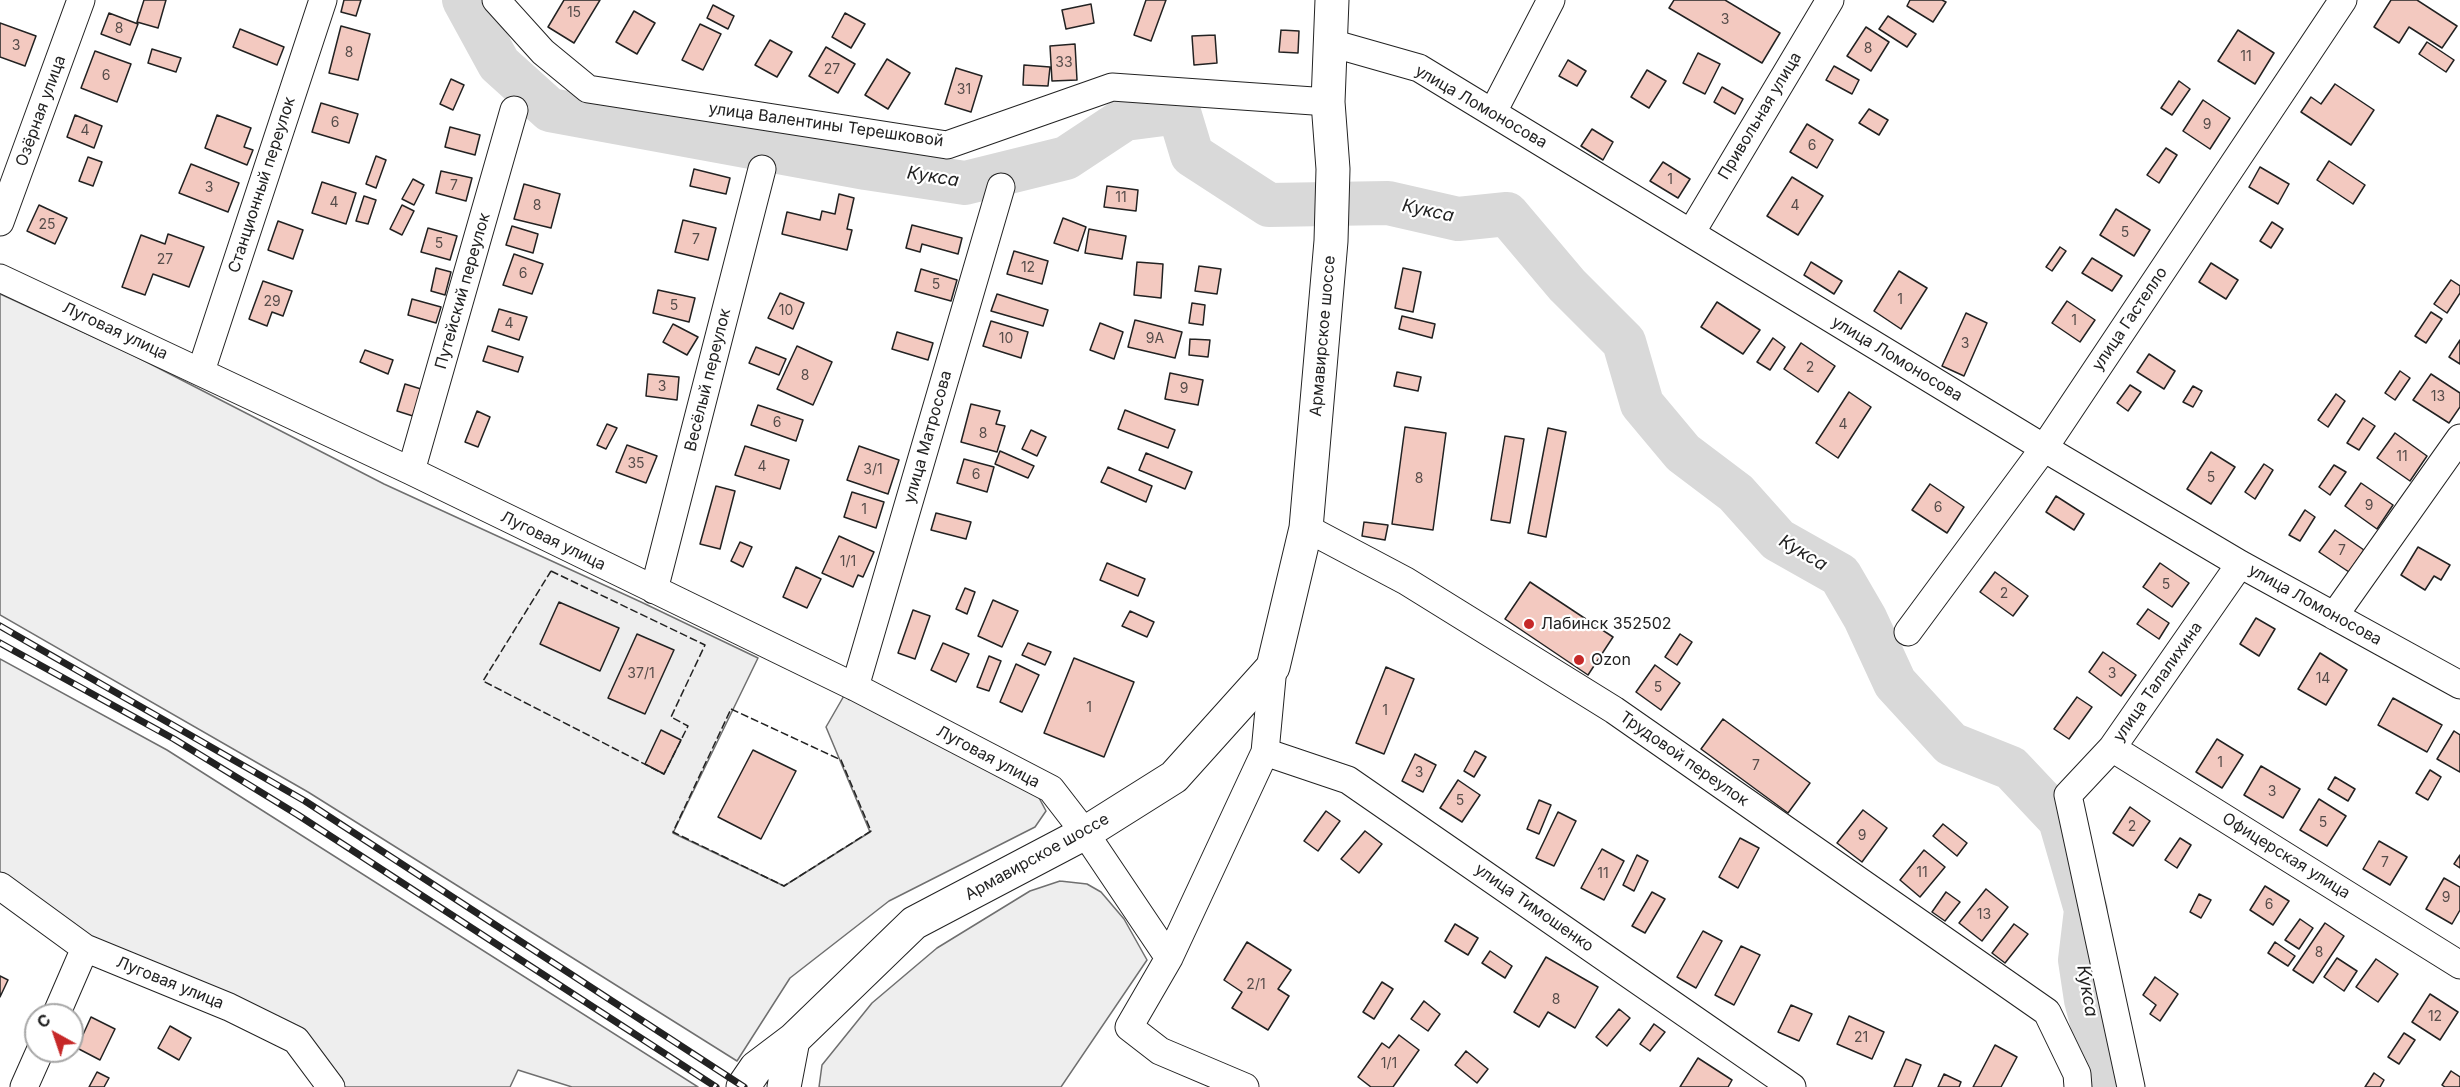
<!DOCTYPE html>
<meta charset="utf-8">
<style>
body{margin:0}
#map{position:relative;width:2460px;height:1087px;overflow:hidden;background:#fff;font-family:Inter,sans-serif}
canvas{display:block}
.north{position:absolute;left:24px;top:1003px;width:60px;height:60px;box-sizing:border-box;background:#fff;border:2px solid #a7a7a7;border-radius:50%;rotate:320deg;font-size:16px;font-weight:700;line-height:24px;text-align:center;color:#222}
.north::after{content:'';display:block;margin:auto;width:21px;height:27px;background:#c62828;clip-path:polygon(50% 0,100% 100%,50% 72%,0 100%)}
</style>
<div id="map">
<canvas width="2460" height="1087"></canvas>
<div class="north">С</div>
</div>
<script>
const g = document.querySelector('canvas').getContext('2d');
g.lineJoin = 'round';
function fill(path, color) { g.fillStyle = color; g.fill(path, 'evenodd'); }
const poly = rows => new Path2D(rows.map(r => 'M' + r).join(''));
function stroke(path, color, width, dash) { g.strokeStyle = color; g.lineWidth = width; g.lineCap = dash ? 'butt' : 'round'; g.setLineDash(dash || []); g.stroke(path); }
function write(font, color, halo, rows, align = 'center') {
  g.font = font + ' Inter,sans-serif'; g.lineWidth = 4.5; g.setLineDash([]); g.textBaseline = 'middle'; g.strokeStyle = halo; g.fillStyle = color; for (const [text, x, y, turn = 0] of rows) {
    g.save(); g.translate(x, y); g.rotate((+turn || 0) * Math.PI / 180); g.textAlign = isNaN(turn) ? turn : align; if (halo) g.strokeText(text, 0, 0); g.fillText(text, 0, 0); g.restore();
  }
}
const green = poly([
 [0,294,133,355,384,484,641,602,758,658,673,833,784,886,870,832,826,727,845,694,1037,794,1046,811,1035,827,889,901,790,978,737,1061,308,792,0,615,0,294],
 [0,659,167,750,698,1087,572,1087,518,1070,510,1087,343,1087,313,1042,91,937,0,874,0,659],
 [1060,881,1087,884,1101,892,1124,919,1147,960,1061,1087,819,1087,822,1065,872,1003,937,948,1030,891,1060,881]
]);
fill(green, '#eee');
stroke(green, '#6f6f6f', 1.5);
stroke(poly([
 [464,0,499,64,550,110,866,168,965,183,1066,158,1125,119,1179,112,1192,155,1269,205,1388,203,1458,219,1507,214,1567,285,1624,342,1642,404,1683,453,1736,493,1778,540,1840,575,1865,618,1895,683,1951,744,2011,768,2060,820,2086,910,2080,960,2086,1000,2109,1087]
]), '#d9d9d9', 44);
const building = poly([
 [144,0,166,0,158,28,137,22,144,0],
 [344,0,361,0,356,16,341,12,344,0],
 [564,0,600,0,574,43,548,27,564,0],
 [1146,0,1166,0,1151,41,1134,35,1146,0],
 [1674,0,1725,0,1780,33,1762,63,1669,8,1674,0],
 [1910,0,1942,0,1946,2,1933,22,1907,6,1910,0],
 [2391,0,2417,0,2457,26,2442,48,2409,27,2399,43,2374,27,2391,0],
 [1091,4,1094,23,1066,29,1062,10,1091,4],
 [713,5,734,16,728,29,707,18,713,5],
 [634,11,655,23,637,54,616,42,634,11],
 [109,13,138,24,130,45,101,34,109,13],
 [845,13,865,24,851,48,832,37,845,13],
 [1888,16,1916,34,1907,47,1879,29,1888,16],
 [0,23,36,36,25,66,0,57,0,23],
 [700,24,721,34,703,70,682,60,700,24],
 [341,26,370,34,358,80,329,73,341,26],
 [1866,27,1889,42,1871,71,1847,56,1866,27],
 [240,29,284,47,277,65,233,47,240,29],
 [1281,30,1299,31,1298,53,1279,52,1281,30],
 [2238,30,2274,53,2255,84,2218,61,2238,30],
 [1215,35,1217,63,1194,65,1192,36,1215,35],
 [770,40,792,52,777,77,755,65,770,40],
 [2427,42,2454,60,2446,72,2419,54,2427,42],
 [1075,44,1077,80,1052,81,1050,46,1075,44],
 [826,47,855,64,838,93,809,76,826,47],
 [152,49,181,58,176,72,148,63,152,49],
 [95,51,131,64,117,102,81,88,95,51],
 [1698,53,1720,64,1705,94,1683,83,1698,53],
 [887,59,910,73,888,109,865,95,887,59],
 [1568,60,1586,71,1577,86,1559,76,1568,60],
 [1024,65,1050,67,1048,86,1023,85,1024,65],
 [1834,66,1859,80,1852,94,1826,80,1834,66],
 [956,68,982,76,971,112,945,104,956,68],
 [1647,70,1666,81,1649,108,1631,97,1647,70],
 [451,79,464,85,453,110,440,104,451,79],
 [2179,81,2190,89,2172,115,2161,108,2179,81],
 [2335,84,2374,110,2351,145,2301,112,2311,97,2321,104,2335,84],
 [1722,87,1743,99,1735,114,1714,102,1722,87],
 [2203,100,2230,118,2210,149,2183,131,2203,100],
 [321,103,358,114,349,143,312,132,321,103],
 [1869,109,1888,120,1879,135,1859,123,1869,109],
 [75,115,102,126,94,148,67,137,75,115],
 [217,115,251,128,244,147,253,150,247,165,205,148,217,115],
 [1807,124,1833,140,1817,168,1790,152,1807,124],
 [450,127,480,135,475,155,445,147,450,127],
 [1592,129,1613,142,1603,160,1581,146,1592,129],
 [2166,148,2177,155,2159,183,2147,175,2166,148],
 [376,156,386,160,376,188,366,184,376,156],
 [88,157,102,162,93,186,79,181,88,157],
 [2329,161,2365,185,2353,204,2317,180,2329,161],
 [1663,162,1690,179,1678,198,1650,181,1663,162],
 [191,164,239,183,228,212,179,193,191,164],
 [2260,167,2289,184,2278,204,2249,187,2260,167],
 [694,169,730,178,726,194,690,186,694,169],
 [441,171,472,178,466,201,436,193,441,171],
 [1792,177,1823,196,1798,235,1767,216,1792,177],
 [413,179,424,185,414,205,402,199,413,179],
 [322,182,356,193,346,224,312,213,322,182],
 [524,184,560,194,551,228,514,219,524,184],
 [1107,186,1138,190,1136,211,1104,207,1107,186],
 [839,194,854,198,847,229,852,230,847,250,782,234,787,212,820,220,822,211,835,214,839,194],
 [364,196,376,200,368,224,356,221,364,196],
 [39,205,67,218,55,244,27,231,39,205],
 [402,205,414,211,402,235,390,229,402,205],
 [2116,209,2150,230,2134,256,2100,235,2116,209],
 [1063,218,1086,227,1078,251,1054,243,1063,218],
 [683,220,716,228,708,260,675,252,683,220],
 [278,221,303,230,293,259,268,250,278,221],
 [2272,222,2283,229,2271,248,2260,241,2272,222],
 [912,225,962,238,958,254,922,244,920,252,906,248,912,225],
 [512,226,538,234,533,253,506,245,512,226],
 [428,228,457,236,450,260,421,252,428,228],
 [1089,229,1126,236,1122,259,1085,253,1089,229],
 [168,234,204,247,189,287,153,274,145,295,122,287,141,235,165,244,168,234],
 [2060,247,2066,251,2052,271,2046,267,2060,247],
 [1014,251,1048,261,1042,284,1007,274,1014,251],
 [514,254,543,264,532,294,503,285,514,254],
 [2092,258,2122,276,2112,291,2082,273,2092,258],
 [1137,262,1163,264,1161,298,1134,295,1137,262],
 [1811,262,1842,281,1834,294,1804,275,1811,262],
 [2211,263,2238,280,2226,299,2199,282,2211,263],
 [1199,266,1221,269,1217,294,1195,291,1199,266],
 [436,268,451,272,445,295,431,291,436,268],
 [1403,268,1421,272,1413,312,1395,308,1403,268],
 [921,269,957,280,951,301,915,291,921,269],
 [1899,271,1927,288,1901,329,1874,311,1899,271],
 [2451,280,2460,286,2460,293,2447,313,2434,304,2451,280],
 [263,281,292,291,283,316,272,312,267,326,249,319,263,281],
 [658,290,695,298,689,322,653,313,658,290],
 [780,293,804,303,793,329,768,318,780,293],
 [997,294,1048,310,1043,326,991,311,997,294],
 [412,299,441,307,436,323,408,315,412,299],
 [2067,301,2095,320,2080,342,2052,323,2067,301],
 [1717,302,1760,330,1743,354,1701,327,1717,302],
 [1192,303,1205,305,1203,325,1189,323,1192,303],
 [499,309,527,317,519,340,492,331,499,309],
 [2431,312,2442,319,2426,343,2415,336,2431,312],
 [1966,313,1987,323,1964,376,1942,366,1966,313],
 [1402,316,1435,324,1432,338,1399,329,1402,316],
 [1135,320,1182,332,1175,358,1128,347,1135,320],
 [991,321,1028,332,1021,358,983,346,991,321],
 [1100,323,1123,332,1114,359,1090,350,1100,323],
 [673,324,698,337,687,355,663,342,673,324],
 [897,332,933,343,928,360,892,349,897,332],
 [1773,338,1785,347,1770,370,1757,362,1773,338],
 [1190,339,1210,340,1208,357,1189,355,1190,339],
 [2460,340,2460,364,2449,357,2460,340],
 [1801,343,1835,366,1818,392,1784,369,1801,343],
 [488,346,523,357,518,372,483,361,488,346],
 [797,346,832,362,813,405,777,389,797,346],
 [756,347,786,359,779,375,749,363,756,347],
 [365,350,393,360,388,374,360,362,365,350],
 [2149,354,2175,371,2164,389,2137,372,2149,354],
 [2400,371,2410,378,2395,400,2385,393,2400,371],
 [1397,372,1421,377,1418,391,1394,386,1397,372],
 [1170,373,1203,380,1198,405,1165,399,1170,373],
 [648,374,679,377,677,400,646,396,648,374],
 [2431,374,2460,393,2460,407,2449,423,2413,400,2431,374],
 [405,384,421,389,413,416,397,411,405,384],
 [2130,385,2141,392,2128,411,2117,403,2130,385],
 [2193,386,2202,391,2193,407,2183,402,2193,386],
 [1849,392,1871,407,1838,458,1816,443,1849,392],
 [2336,394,2345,401,2328,427,2318,420,2336,394],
 [971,404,1000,411,996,424,1005,426,997,452,961,442,971,404],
 [758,405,803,420,796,441,751,425,758,405],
 [1125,410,1175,430,1168,448,1118,429,1125,410],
 [477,411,490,417,478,447,465,442,477,411],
 [2363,418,2375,426,2359,450,2347,443,2363,418],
 [607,424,617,428,606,449,597,445,607,424],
 [1405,427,1446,433,1433,530,1392,524,1405,427],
 [1548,428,1566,432,1546,537,1528,533,1548,428],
 [1031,430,1046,437,1037,456,1022,449,1031,430],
 [2395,433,2427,456,2410,481,2377,458,2395,433],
 [1505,436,1524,439,1510,523,1491,520,1505,436],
 [627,445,657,456,646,483,616,472,627,445],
 [745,446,789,460,780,489,735,475,745,446],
 [859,446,899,460,888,494,847,480,859,446],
 [1000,451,1034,466,1028,478,995,464,1000,451],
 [2211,452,2235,467,2211,504,2187,489,2211,452],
 [1146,453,1192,472,1185,489,1139,470,1146,453],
 [964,459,994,467,987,492,957,483,964,459],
 [2264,464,2273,470,2255,499,2245,492,2264,464],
 [2334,465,2346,472,2330,495,2319,487,2334,465],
 [1108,467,1152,486,1146,502,1101,482,1108,467],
 [2361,483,2393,505,2377,529,2345,506,2361,483],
 [1930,484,1964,507,1947,533,1912,510,1930,484],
 [716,486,735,491,720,549,700,544,716,486],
 [852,492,884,502,876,528,844,517,852,492],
 [2056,496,2084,514,2074,530,2046,512,2056,496],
 [2305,510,2315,517,2300,541,2289,535,2305,510],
 [936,513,971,522,966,539,931,530,936,513],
 [1364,522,1388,525,1385,540,1362,536,1364,522],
 [2335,530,2364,550,2349,572,2319,552,2335,530],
 [839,536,874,552,863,577,858,575,853,587,822,573,839,536],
 [740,542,752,547,743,567,731,561,740,542],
 [2418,547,2450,565,2441,580,2434,576,2425,590,2401,575,2418,547],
 [1107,563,1145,579,1138,596,1100,580,1107,563],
 [2160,563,2189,583,2172,607,2143,587,2160,563],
 [796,567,821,579,807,608,783,597,796,567],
 [1995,572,2028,596,2013,616,1980,592,1995,572],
 [1530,582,1613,637,1588,675,1505,619,1530,582],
 [965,588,975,592,967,614,956,609,965,588],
 [993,600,1018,611,1002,647,978,636,993,600],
 [559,602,619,628,600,671,540,644,559,602],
 [2148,609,2169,623,2159,639,2137,624,2148,609],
 [913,610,930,616,915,659,898,653,913,610],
 [1130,611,1154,622,1147,637,1122,626,1130,611],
 [2256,618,2275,629,2259,656,2240,644,2256,618],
 [637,634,674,650,645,714,608,698,637,634],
 [1680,634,1692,642,1677,665,1665,657,1680,634],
 [943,643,969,654,956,682,931,670,943,643],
 [1028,643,1051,652,1045,665,1022,655,1028,643],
 [2103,652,2136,675,2121,696,2089,672,2103,652],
 [2320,653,2347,670,2326,705,2298,689,2320,653],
 [989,656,1001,661,989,691,977,687,989,656],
 [1074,658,1134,682,1104,757,1044,733,1074,658],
 [1016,664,1039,675,1022,712,1000,702,1016,664],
 [1655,665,1680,683,1661,710,1636,692,1655,665],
 [1386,667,1414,679,1384,754,1356,743,1386,667],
 [2077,697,2092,707,2069,739,2054,729,2077,697],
 [2393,698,2442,725,2427,752,2378,725,2393,698],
 [1723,719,1810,783,1788,813,1701,749,1723,719],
 [661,730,681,740,664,774,645,764,661,730],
 [2454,731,2460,735,2460,772,2437,759,2454,731],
 [2217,739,2243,755,2222,788,2196,772,2217,739],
 [753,750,796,771,761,839,718,817,753,750],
 [1475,751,1486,757,1474,777,1464,771,1475,751],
 [1415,754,1436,765,1423,792,1402,781,1415,754],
 [2261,766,2300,789,2283,818,2244,795,2261,766],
 [2430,770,2441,777,2428,800,2416,793,2430,770],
 [2335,777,2355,789,2348,801,2328,789,2335,777],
 [1458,780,1480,795,1462,822,1440,808,1458,780],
 [2319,799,2346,816,2327,846,2300,830,2319,799],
 [1539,800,1551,805,1539,834,1527,829,1539,800],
 [2130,807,2150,821,2133,846,2113,833,2130,807],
 [1863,810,1887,828,1862,862,1837,843,1863,810],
 [1326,811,1340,821,1318,851,1304,841,1326,811],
 [1558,812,1576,821,1554,866,1536,858,1558,812],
 [1943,824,1967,843,1957,856,1933,836,1943,824],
 [1365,831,1382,844,1359,873,1341,859,1365,831],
 [1740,838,1759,848,1738,888,1719,877,1740,838],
 [2180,838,2191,845,2177,868,2165,860,2180,838],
 [2379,841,2407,857,2390,885,2363,869,2379,841],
 [1602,849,1624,861,1604,900,1581,888,1602,849],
 [1924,850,1945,867,1920,897,1900,880,1924,850],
 [1637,855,1648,861,1634,891,1623,885,1637,855],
 [2460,855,2460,868,2454,864,2460,855],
 [2444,878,2460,887,2460,910,2452,924,2426,909,2444,878],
 [2265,886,2289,901,2273,925,2250,910,2265,886],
 [1986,889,2008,907,1982,941,1959,923,1986,889],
 [1652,892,1665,899,1645,933,1632,926,1652,892],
 [1946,892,1960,902,1945,921,1932,912,1946,892],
 [2199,894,2211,900,2201,918,2190,912,2199,894],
 [2300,919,2313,928,2299,949,2285,940,2300,919],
 [2325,923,2344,936,2313,983,2293,970,2325,923],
 [1455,924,1478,938,1468,955,1445,941,1455,924],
 [2014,924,2028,934,2005,963,1992,953,2014,924],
 [1703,931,1722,941,1696,988,1677,977,1703,931],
 [1247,942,1291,970,1278,989,1289,996,1268,1030,1232,1008,1242,992,1224,980,1247,942],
 [2275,942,2295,956,2288,966,2268,953,2275,942],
 [1741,946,1760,955,1734,1005,1715,995,1741,946],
 [1490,951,1512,966,1505,978,1482,963,1490,951],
 [1546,957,1598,987,1575,1028,1548,1012,1539,1027,1514,1012,1546,957],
 [2337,958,2357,971,2344,991,2324,977,2337,958],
 [2376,959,2398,974,2378,1002,2356,987,2376,959],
 [0,976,8,980,0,997,0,976],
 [2155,977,2178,994,2160,1021,2150,1014,2156,1005,2143,995,2155,977],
 [1382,982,1393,989,1374,1019,1363,1012,1382,982],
 [2430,994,2458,1012,2440,1040,2412,1022,2430,994],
 [1424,1001,1440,1014,1428,1031,1411,1019,1424,1001],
 [1791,1005,1812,1014,1799,1041,1778,1032,1791,1005],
 [1619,1009,1630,1018,1607,1046,1596,1037,1619,1009],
 [1849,1016,1884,1032,1872,1059,1837,1044,1849,1016],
 [91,1017,115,1029,100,1060,77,1048,91,1017],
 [1654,1024,1665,1032,1650,1051,1640,1044,1654,1024],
 [170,1026,191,1038,179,1060,158,1048,170,1026],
 [2404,1033,2415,1040,2399,1064,2388,1057,2404,1033],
 [1399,1035,1419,1050,1393,1087,1371,1087,1358,1077,1382,1043,1389,1048,1399,1035],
 [1995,1045,2017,1057,2001,1087,1973,1087,1995,1045],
 [1466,1051,1488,1069,1477,1083,1455,1065,1466,1051],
 [1698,1058,1732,1080,1728,1087,1680,1087,1698,1058],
 [1906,1059,1921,1065,1912,1087,1894,1087,1906,1059],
 [2451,1071,2460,1077,2460,1087,2445,1087,2442,1085,2451,1071],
 [97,1072,109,1078,104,1087,89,1087,97,1072],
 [2374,1073,2384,1080,2380,1087,2365,1087,2374,1073],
 [1944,1074,1961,1082,1959,1087,1938,1087,1944,1074]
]);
fill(building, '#f3c9c0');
stroke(building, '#222', 1.5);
const minor = poly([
 [496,0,543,52,588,89,947,145,1112,87,1328,102],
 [1331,43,1419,68,2044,448,2240,564,2460,685],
 [1493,112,1551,0],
 [0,222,81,0],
 [1691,233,1830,0],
 [0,278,411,471,855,687,1051,789,1085,833,1169,958],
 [201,371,323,0],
 [411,471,514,110],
 [1306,528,1406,581,1614,710,2047,1012,2077,1074,2078,1087],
 [654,590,762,169],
 [2334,616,2460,438],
 [1908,632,2044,448,2343,0],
 [855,687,1001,187],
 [2112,748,2460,965],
 [1265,752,1348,780,1792,1087],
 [0,886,85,948,229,1007,296,1040,331,1087],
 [56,1015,85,948],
 [24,1087,40,1051],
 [1245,1087,1160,1051,1129,1027,1169,958,1265,752,1273,667],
 [2131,1087,2068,795,2112,748,2240,564]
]);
const major = poly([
 [743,1087,756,1068,793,1040,914,923,1085,833,1174,777,1273,667,1306,528,1331,241,1333,169,1328,102,1332,0],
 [784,1087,793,1040]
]);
stroke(minor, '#222', 29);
stroke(major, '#222', 35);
stroke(minor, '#fff', 27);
stroke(major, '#fff', 33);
const rail = poly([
 [0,626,305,801,744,1087],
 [0,643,174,739,298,815,716,1087]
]);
stroke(rail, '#222', 7);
stroke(rail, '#fff', 4.5, [14]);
stroke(poly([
 [551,571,705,645,671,717,688,726,664,774,483,681,551,571],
 [731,709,841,760,871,831,784,886,673,832,731,709]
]), '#222', 1.5, [8, 3]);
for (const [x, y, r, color] of [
 [1529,624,6,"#c62828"],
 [1579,660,6,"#c62828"]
]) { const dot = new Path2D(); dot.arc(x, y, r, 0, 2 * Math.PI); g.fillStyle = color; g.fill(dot); stroke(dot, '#fff', 2); }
write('14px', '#564c4a', null, [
 ["15",574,13],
 ["3",1725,20],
 ["8",119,29],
 ["3",16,46],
 ["8",1868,49],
 ["8",349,53],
 ["11",2246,57],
 ["33",1064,63],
 ["27",832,70],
 ["6",106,76],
 ["31",964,90],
 ["6",335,123],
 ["9",2207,125],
 ["4",85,131],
 ["6",1812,146],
 ["1",1670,180],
 ["7",454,186],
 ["3",209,188],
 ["11",1121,198],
 ["4",334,203],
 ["8",537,206],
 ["4",1795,206],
 ["25",47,225],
 ["5",2125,233],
 ["7",696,240],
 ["5",439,244],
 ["27",165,260],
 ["12",1028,268],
 ["6",523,274],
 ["5",936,285],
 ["1",1900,300],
 ["29",272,302],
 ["5",674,306],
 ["10",786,311],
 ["1",2074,321],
 ["4",509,324],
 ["10",1006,339],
 ["9А",1155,339],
 ["3",1965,344],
 ["2",1810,368],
 ["8",805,376],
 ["3",662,387],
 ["9",1184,389],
 ["13",2438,397],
 ["6",777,423],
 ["4",1843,425],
 ["8",983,434],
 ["11",2402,457],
 ["35",636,464],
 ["4",762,467],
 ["3/1",873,470],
 ["6",976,475],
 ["5",2211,478],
 ["8",1419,479],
 ["9",2369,506],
 ["6",1938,508],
 ["1",864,510],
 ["7",2342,551],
 ["1/1",848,562],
 ["5",2166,585],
 ["2",2004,594],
 ["37/1",641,674],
 ["3",2112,674],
 ["14",2323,679],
 ["5",1658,688],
 ["1",1089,708],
 ["1",1385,711],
 ["1",2220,763],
 ["7",1756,766],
 ["3",1419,773],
 ["3",2272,792],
 ["5",1460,801],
 ["5",2323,823],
 ["2",2132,827],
 ["9",1862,836],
 ["7",2385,863],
 ["11",1922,873],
 ["11",1603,874],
 ["9",2446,898],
 ["6",2269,905],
 ["13",1984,915],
 ["8",2319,953],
 ["2/1",1256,985],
 ["8",1556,1000],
 ["12",2435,1017],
 ["21",1861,1038],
 ["1/1",1389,1064]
]);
write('16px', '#222', '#fff', [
 ["улица Ломоносова",1481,107,30],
 ["Озёрная улица",41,111,-70],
 ["Привольная улица",1760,116,-59],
 ["улица Валентины Терешковой",826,125,8],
 ["Станционный переулок",262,185,-72],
 ["Путейский переулок",463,291,-74],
 ["улица Гастелло",2130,319,-56],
 ["Луговая улица",115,331,25],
 ["Армавирское шоссе",1323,336,-85],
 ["улица Ломоносова",1897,359,31],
 ["Весёлый переулок",708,380,-76],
 ["улица Матросова",928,437,-74],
 ["Луговая улица",553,541,26],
 ["улица Ломоносова",2315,605,29],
 ["улица Талалихина",2158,682,-55],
 ["Луговая улица",988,757,28],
 ["Трудовой переулок",1684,759,35],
 ["Офицерская улица",2286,856,32],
 ["Армавирское шоссе",1037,857,-29],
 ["улица Тимошенко",1534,908,35],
 ["Луговая улица",170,983,22]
]);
write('16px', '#222', '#fff', [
 ["Лабинск 352502",1541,624],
 ["Ozon",1591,660]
], 'left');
write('italic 18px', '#222', '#fff', [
 ["Кукса",933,177,9],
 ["Кукса",1428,211,12],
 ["Кукса",1803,553,31],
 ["Кукса",2087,991,80]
]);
</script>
